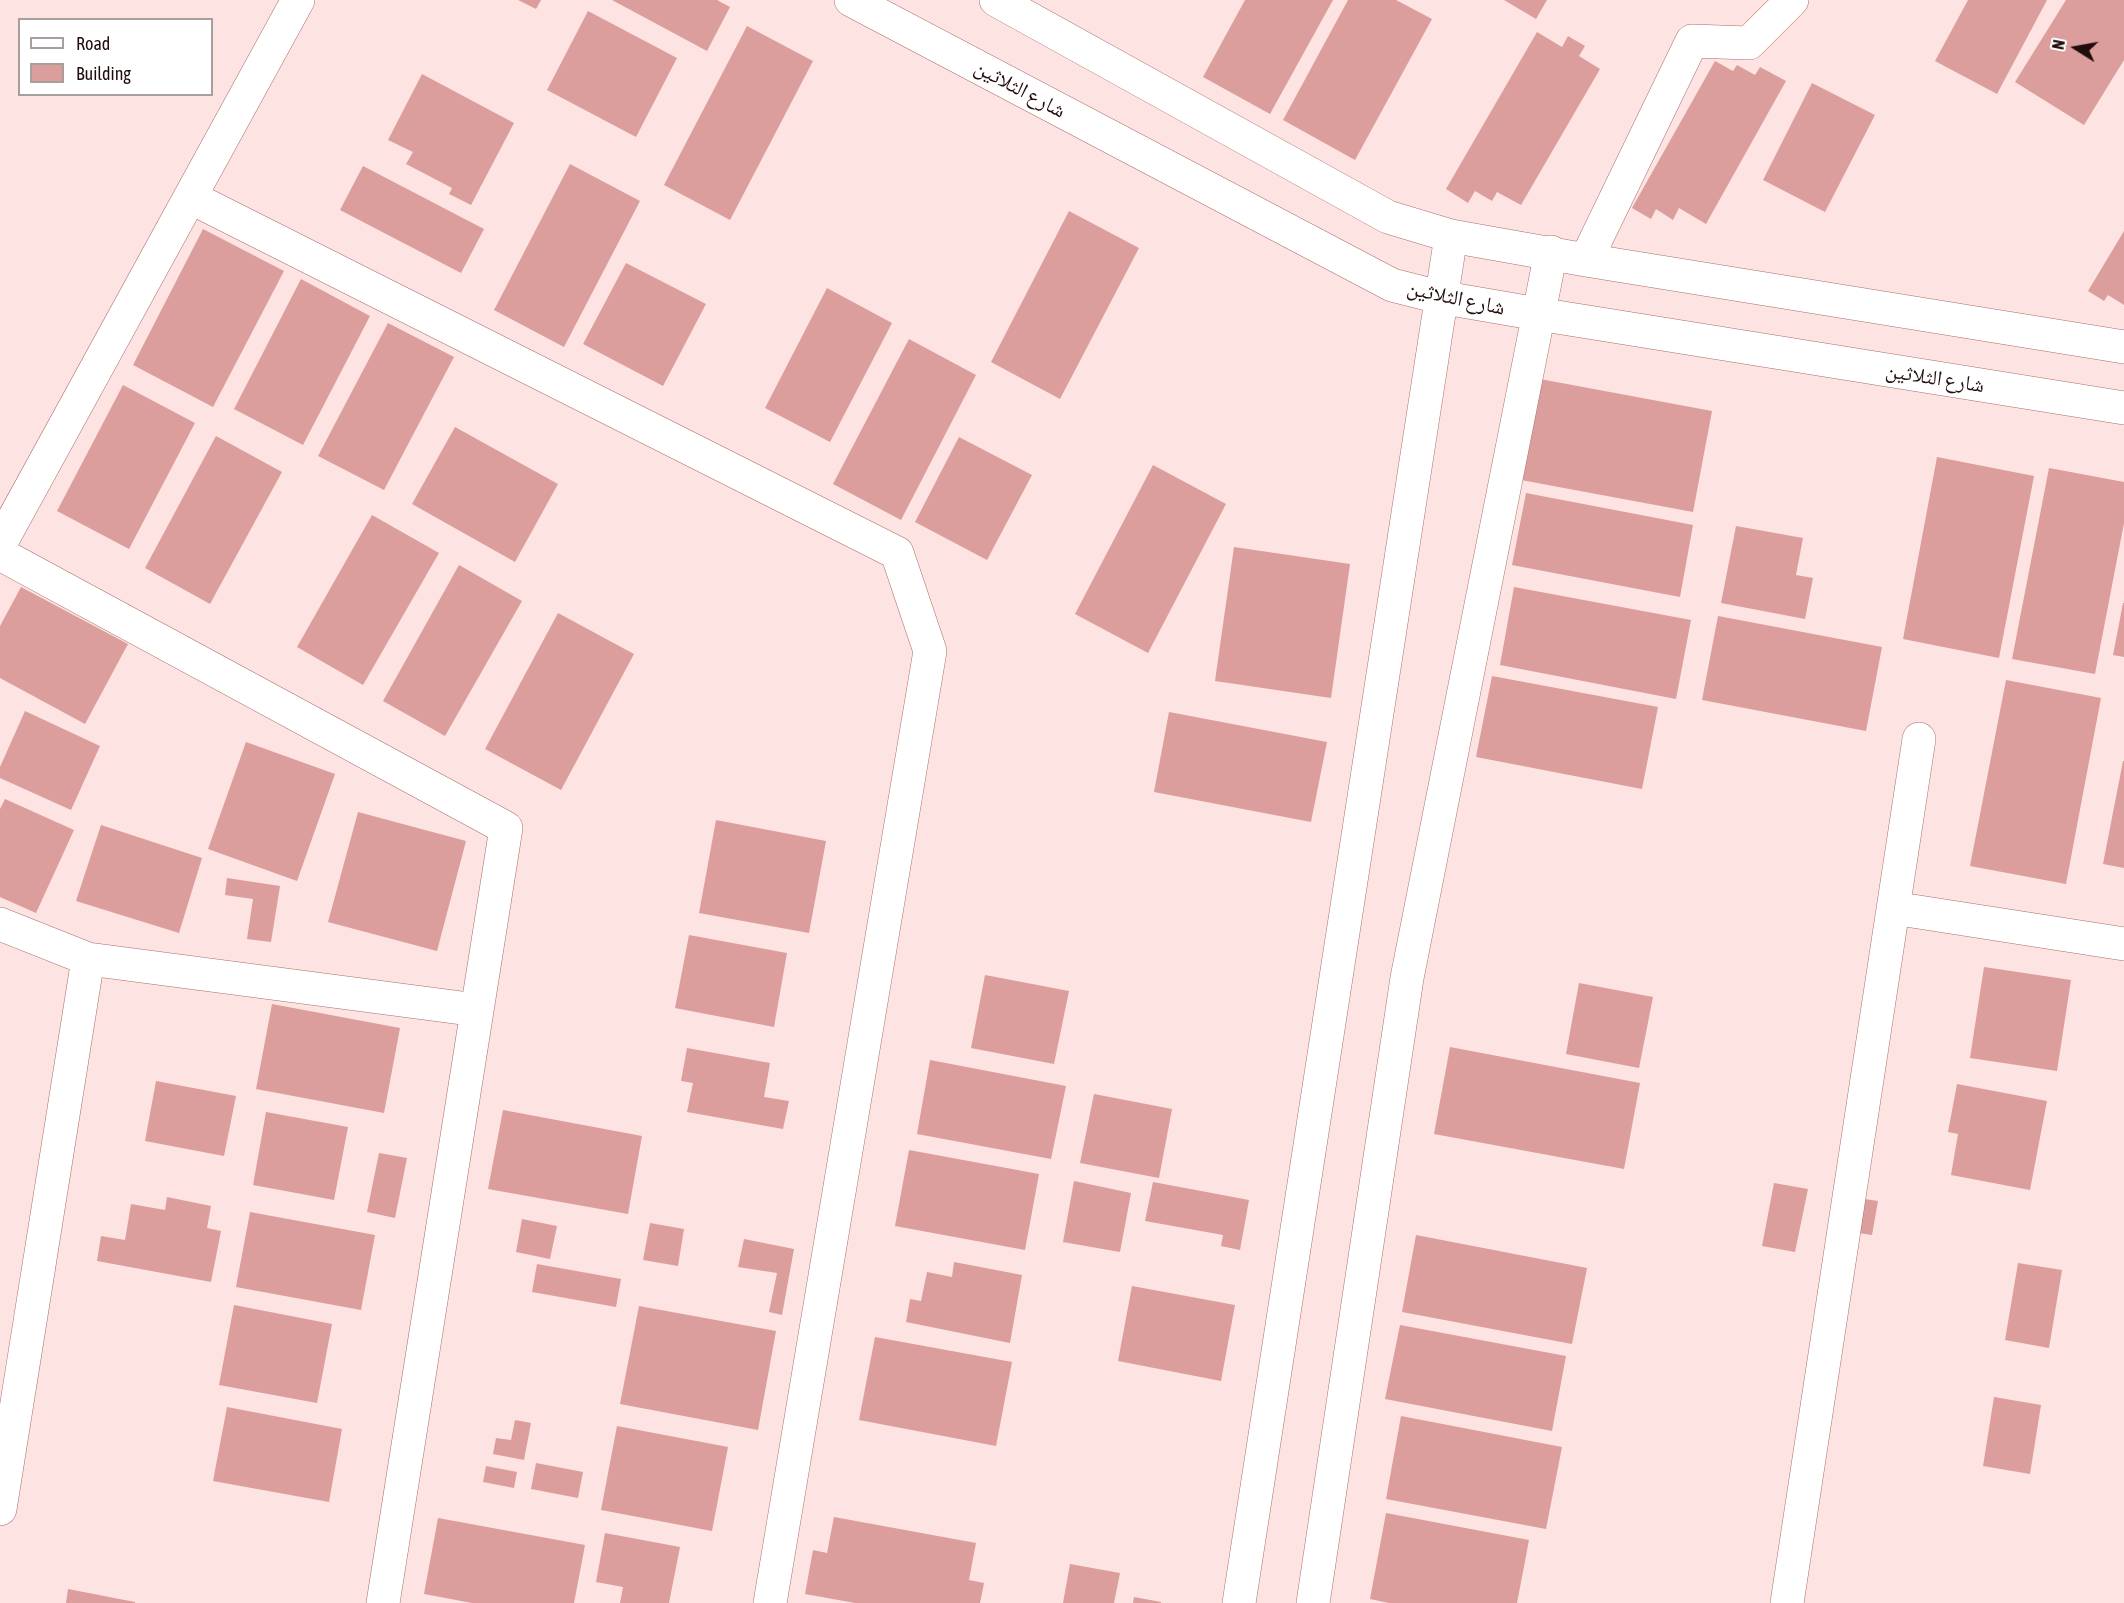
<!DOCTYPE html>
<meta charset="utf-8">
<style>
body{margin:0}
#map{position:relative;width:2124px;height:1603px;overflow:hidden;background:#fde3e1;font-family:"Asap Condensed",sans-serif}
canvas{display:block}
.legend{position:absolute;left:18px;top:18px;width:195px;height:78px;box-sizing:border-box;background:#fff;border:2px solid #a79e9e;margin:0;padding:8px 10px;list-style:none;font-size:18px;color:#220d0d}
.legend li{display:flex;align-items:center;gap:12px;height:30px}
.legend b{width:30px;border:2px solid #a79e9e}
.north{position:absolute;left:2046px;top:18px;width:60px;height:60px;-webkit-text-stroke:4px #fff;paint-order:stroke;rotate:281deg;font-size:16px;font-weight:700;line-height:24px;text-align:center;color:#220d0d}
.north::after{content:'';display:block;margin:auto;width:21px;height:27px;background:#220d0d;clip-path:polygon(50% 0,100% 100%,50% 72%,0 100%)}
</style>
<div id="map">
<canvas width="2124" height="1603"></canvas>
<ul class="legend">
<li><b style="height:8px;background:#fff"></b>Road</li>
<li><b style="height:16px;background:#db9e9c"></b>Building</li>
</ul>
<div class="north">N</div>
</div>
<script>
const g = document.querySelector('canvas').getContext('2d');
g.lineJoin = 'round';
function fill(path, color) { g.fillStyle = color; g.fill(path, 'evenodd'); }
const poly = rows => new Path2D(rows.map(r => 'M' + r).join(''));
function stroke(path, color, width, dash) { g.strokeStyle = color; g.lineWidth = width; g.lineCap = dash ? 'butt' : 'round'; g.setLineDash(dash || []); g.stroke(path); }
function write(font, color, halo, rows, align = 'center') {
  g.font = font + ' "Asap Condensed","Noto Naskh Arabic",sans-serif'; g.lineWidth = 4.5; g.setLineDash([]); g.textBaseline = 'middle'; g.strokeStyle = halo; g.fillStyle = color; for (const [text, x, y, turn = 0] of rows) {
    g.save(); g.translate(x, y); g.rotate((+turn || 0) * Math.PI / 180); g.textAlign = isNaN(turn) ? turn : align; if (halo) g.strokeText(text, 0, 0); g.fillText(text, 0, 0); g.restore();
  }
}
fill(poly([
 [518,0,541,0,536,9],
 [612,0,717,0,730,7,707,51],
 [1245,0,1333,0,1270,114,1203,77],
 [1348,0,1396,0,1432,19,1355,160,1283,120],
 [1504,0,1547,0,1536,19],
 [1968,0,2047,0,1997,94,1935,61],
 [2066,0,2124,0,2124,60,2084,125,2015,82],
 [588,11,677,58,636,137,547,90],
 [747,26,813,61,730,220,664,185],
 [1537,32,1562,47,1568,36,1585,46,1579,56,1600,69,1521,205,1497,192,1492,201,1475,191,1468,203,1446,189],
 [1715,61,1733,71,1737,65,1755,75,1760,67,1786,81,1706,224,1679,208,1673,220,1656,209,1651,219,1632,208],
 [422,74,514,123,471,205,449,194,452,188,406,164,413,152,388,140],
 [1812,83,1875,115,1825,212,1763,180],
 [570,164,640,201,564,347,494,310],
 [363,166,484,229,461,273,340,210],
 [1069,211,1139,248,1060,399,991,362],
 [203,229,284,271,213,407,133,365],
 [2124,231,2124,305,2108,295,2104,301,2088,291],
 [626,263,706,304,663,386,583,344],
 [301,279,370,316,303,445,234,409],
 [827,288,892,323,830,442,765,408],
 [388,323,454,357,384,490,318,456],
 [909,339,976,375,901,520,833,484],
 [1540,379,1712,411,1693,512,1521,480],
 [123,385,195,423,129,549,57,511],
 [455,427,558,484,515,562,412,504],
 [216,436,282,472,210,604,145,568],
 [959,437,1032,475,987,560,915,522],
 [1937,457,2034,476,1999,658,1903,639],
 [1153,465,1226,504,1148,653,1075,614],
 [2049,468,2124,482,2124,523,2095,674,2012,659],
 [1526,493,1693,525,1680,597,1512,565],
 [372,515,439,553,363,685,297,647],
 [1736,526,1803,538,1796,575,1813,578,1805,619,1721,603],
 [1234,547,1350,564,1331,698,1215,681],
 [459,565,522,601,445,736,383,701],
 [21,587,128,644,85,724,0,678,0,626],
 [1514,587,1691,620,1676,699,1500,665],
 [2123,603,2124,603,2124,657,2113,655],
 [558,613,634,654,561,790,485,749],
 [1718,616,1882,647,1866,731,1702,700],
 [1492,676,1658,707,1642,789,1476,757],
 [2006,680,2101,698,2066,884,1970,866],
 [25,711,100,746,71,810,0,778,0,767],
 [1169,712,1327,742,1311,822,1154,792],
 [246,742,335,774,297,881,208,849],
 [2123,761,2124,761,2124,868,2103,864],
 [5,799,74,830,36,913,0,897,0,809],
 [358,812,466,841,437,951,328,922],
 [716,820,826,841,809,933,699,913],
 [101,825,202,858,179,933,76,901],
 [227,878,280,886,271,942,247,939,253,899,225,895],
 [689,935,787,953,774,1027,675,1008],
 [1984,967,2071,980,2057,1071,1970,1058],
 [985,975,1069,991,1054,1064,971,1048],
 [1579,983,1653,997,1639,1068,1566,1054],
 [272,1004,400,1028,384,1113,256,1089],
 [1450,1047,1640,1083,1624,1169,1434,1134],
 [687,1048,770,1063,764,1097,789,1101,783,1129,687,1112,693,1083,681,1081],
 [930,1060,1066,1086,1051,1159,917,1134],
 [156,1081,236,1096,224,1156,145,1141],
 [1957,1084,2047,1101,2030,1190,1951,1175,1958,1134,1948,1132],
 [1094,1094,1172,1109,1159,1178,1080,1163],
 [503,1110,642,1136,628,1214,488,1189],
 [266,1112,348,1127,334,1200,253,1185],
 [909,1150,1039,1174,1025,1250,895,1226],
 [379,1153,407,1158,395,1218,367,1212],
 [1074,1181,1131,1193,1120,1252,1063,1242],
 [1153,1182,1249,1200,1240,1250,1221,1246,1223,1235,1145,1221],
 [1774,1183,1808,1189,1795,1252,1762,1246],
 [167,1197,211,1206,207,1228,221,1231,211,1282,97,1261,101,1236,125,1240,131,1204,165,1210],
 [1858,1198,1878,1201,1872,1235,1852,1232],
 [250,1212,375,1235,361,1310,236,1287],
 [522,1219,557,1226,550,1259,516,1252],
 [650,1223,684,1229,678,1266,643,1260],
 [1416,1235,1587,1268,1572,1344,1402,1312],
 [744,1239,794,1249,782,1315,769,1312,777,1273,738,1267],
 [954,1262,1022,1275,1010,1343,906,1322,910,1299,921,1301,927,1272,952,1277],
 [2018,1263,2062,1270,2049,1348,2005,1340],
 [537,1264,621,1279,616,1307,532,1292],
 [1132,1286,1235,1305,1221,1381,1118,1361],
 [234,1305,332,1324,317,1403,219,1385],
 [639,1306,776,1331,758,1430,620,1404],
 [1400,1325,1566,1356,1552,1431,1385,1399],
 [875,1337,1012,1362,996,1446,859,1420],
 [1994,1397,2041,1405,2030,1474,1983,1466],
 [227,1407,342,1429,329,1502,213,1481],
 [1401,1416,1562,1447,1546,1529,1386,1499],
 [515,1420,531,1423,524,1460,493,1454,496,1438,511,1440],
 [617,1426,728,1447,712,1531,601,1510],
 [536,1463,583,1472,578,1498,531,1489],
 [486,1466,517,1472,514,1488,483,1482],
 [1386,1513,1529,1540,1517,1603,1389,1603,1370,1599],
 [834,1517,976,1543,969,1580,984,1583,980,1603,855,1603,805,1594,813,1550,827,1553],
 [438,1518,585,1545,574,1603,472,1603,424,1594],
 [605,1533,680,1547,669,1603,620,1603,623,1587,596,1582],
 [1070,1564,1120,1573,1114,1603,1063,1603],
 [68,1589,135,1602,135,1603,66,1603],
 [1134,1597,1161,1602,1161,1603,1133,1603]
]), '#db9e9c');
const street = poly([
 [851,0,1392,285,1439,297,1538,314,2124,408],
 [996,0,1388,217,1451,236,1586,260,2124,347],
 [190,197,897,553,930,651,770,1603],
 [1586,260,1692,41,1749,43,1792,0],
 [0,544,298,0],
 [0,554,506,828,383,1603],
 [1893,908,2124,944],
 [0,924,88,959,477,1010],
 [0,1509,88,959],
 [1239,1603,1451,236],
 [1313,1603,1407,978,1551,252],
 [1787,1603,1919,739]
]);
stroke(street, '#a86f6d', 34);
stroke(street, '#fff', 33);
write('21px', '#220d0d', '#fff', [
 ["شارع الثلاثين",1020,89,28],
 ["شارع الثلاثين",1456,298,12],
 ["شارع الثلاثين",1935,378,9]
]);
</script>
